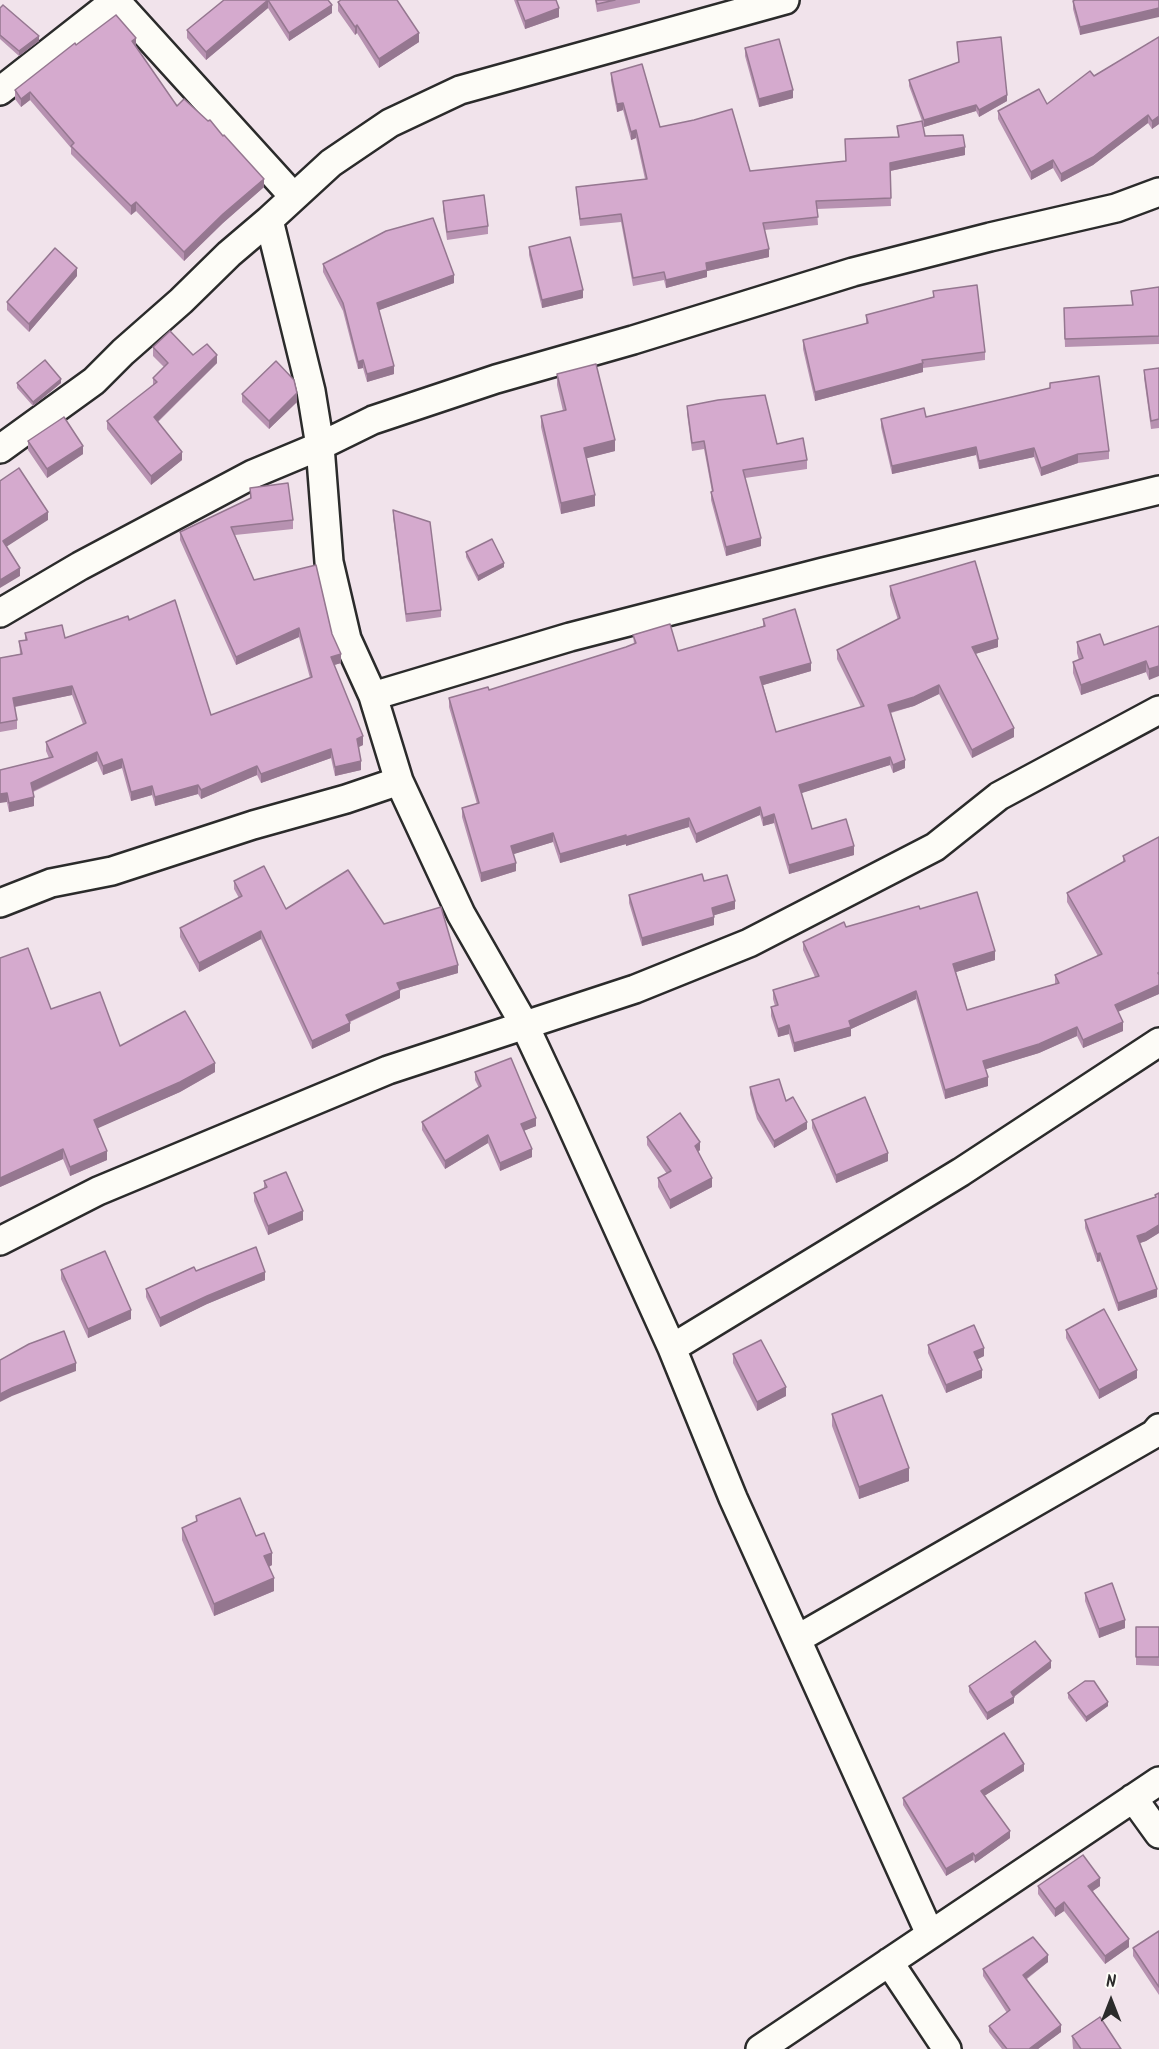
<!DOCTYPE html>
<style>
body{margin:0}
#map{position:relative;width:1159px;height:2049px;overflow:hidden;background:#f1e3eb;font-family:Kalam,sans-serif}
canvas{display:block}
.north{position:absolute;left:1081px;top:1971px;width:60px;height:60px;-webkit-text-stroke:4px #fdfcf7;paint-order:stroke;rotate:0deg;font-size:16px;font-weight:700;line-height:24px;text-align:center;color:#2b2b2b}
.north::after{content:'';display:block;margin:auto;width:21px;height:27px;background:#2b2b2b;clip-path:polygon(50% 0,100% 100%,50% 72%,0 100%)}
</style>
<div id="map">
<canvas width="1159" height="2049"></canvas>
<div class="north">N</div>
</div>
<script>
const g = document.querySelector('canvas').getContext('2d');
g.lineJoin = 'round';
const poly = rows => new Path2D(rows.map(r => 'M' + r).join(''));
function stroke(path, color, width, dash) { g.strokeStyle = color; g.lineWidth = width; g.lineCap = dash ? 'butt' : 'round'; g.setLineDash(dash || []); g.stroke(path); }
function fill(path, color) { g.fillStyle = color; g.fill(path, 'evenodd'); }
const street = poly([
 [116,1,294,197],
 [0,91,116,0],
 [0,449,94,381,123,352,181,301,229,254,269,220],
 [0,613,80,566,253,474,320,446,373,420,496,379,633,340,853,272,990,237,1116,208,1159,192],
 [373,696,347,639,329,562,320,446,311,391,269,220,331,163,390,123,460,90,785,0],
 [0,903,51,883,112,871,253,825,346,799,399,781],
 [0,1241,98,1191,388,1070,635,989,749,943,935,847,999,796,1159,710],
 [672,1348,961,1172,1159,1042],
 [797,1639,1154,1434,1159,1428],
 [1133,1798,1159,1834],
 [930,1934,733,1498,672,1348,562,1105,524,1024,461,914,399,781,373,696,570,637,823,572,1159,490],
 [889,1962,947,2049],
 [760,2049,1159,1781]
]);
stroke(street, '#2b2b2b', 32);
stroke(street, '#fdfcf7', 27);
fill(poly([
 [224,0,328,0,332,13,289,41,268,8,206,60,187,38,187,30],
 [514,0,556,0,559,17,525,29],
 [595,0,640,0,640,3,597,12],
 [1159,0,1080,35,1073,9,1073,1],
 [338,2,419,42,379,68,357,33,355,35,338,11],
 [0,8,39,41,19,56,0,39],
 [1159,37,1159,124,1152,129,1148,123,1093,165,1061,182,1053,168,1031,180,998,119,998,111,1047,104],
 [957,42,1007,101,979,117,976,111,924,127,922,122,925,136,965,155,890,171,891,206,817,209,818,225,764,230,769,257,707,271,707,277,666,288,664,280,633,286,621,222,580,226,576,187,645,179,636,138,631,140,623,110,617,112,611,81,611,73,660,127,750,171,845,161,898,137,897,126,922,121,909,86,909,80,959,63],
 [76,45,136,46,177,106,264,187,223,223,184,261,136,211,131,215,71,154,71,148,30,100,21,107,15,99,15,90],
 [745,48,793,98,759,107,745,56],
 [443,201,488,226,488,234,447,240,443,209],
 [529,247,583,298,542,308,529,255],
 [323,264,454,283,379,310,394,374,367,382,363,368,358,369,343,311,323,272],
 [77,276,29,332,7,310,7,302],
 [1159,287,1159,344,1065,347,1064,317,1132,305,1131,291],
 [933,291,985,352,985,360,923,368,923,372,815,401,803,349,803,340,866,324,866,315,933,297],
 [153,347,193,355,217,363,158,422,182,460,151,485,107,429,107,421,153,386,153,378,164,367,153,356],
 [1159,368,1159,428,1151,429,1144,378,1144,370],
 [557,374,615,451,586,458,595,506,561,514,541,427,541,416,563,411,557,385],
 [17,383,61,383,33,406,17,388],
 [1050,383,1109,451,1109,459,1078,463,1041,476,1034,457,979,469,976,455,892,474,881,427,881,419,926,417,1050,388],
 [242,394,297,402,269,429,242,402],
 [687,406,777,444,807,460,807,469,745,478,761,546,726,556,711,500,711,492,712,492,704,449,692,451,687,414],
 [28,441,83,454,47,478,28,450],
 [250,488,293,520,293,529,235,535,254,580,332,634,341,663,334,665,363,745,358,747,361,770,335,776,331,758,261,783,257,775,201,799,198,794,155,806,152,795,131,801,122,768,103,775,97,761,33,792,34,806,9,812,0,770,49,758,46,751,46,742,83,724,72,695,15,707,17,720,17,729,0,732,0,658,20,654,19,641,25,640,25,633,65,638,129,620,211,715,310,678,299,637,236,665,180,540,180,532,250,499],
 [393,510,441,610,441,617,406,622,393,517],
 [466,552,504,567,478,581,466,557],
 [890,586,998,647,975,654,1014,737,972,758,939,694,914,706,891,713,905,768,893,773,890,765,801,793,812,829,854,855,789,874,774,823,763,826,760,815,696,843,689,827,626,846,626,844,560,863,553,842,513,854,516,871,481,882,462,817,462,808,477,804,449,707,449,698,489,690,626,647,634,644,633,635,678,651,763,626,763,619,811,671,763,685,776,732,861,707,837,659,837,650,898,620,890,595],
 [1159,626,1149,680,1146,672,1081,695,1073,673,1073,662,1079,660,1077,653,1077,642,1104,645],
 [1159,837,1159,994,1118,1012,1123,1031,1083,1048,1077,1036,1039,1053,986,1069,988,1086,945,1099,916,999,851,1029,851,1036,794,1052,789,1034,778,1037,771,1016,771,1007,775,1006,773,999,773,990,815,977,803,950,803,942,846,927,920,909,995,960,956,972,967,1010,1055,984,1055,975,1098,956,1067,902,1067,893,1123,862,1123,856],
 [234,881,286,909,384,924,458,973,400,990,400,998,350,1022,350,1031,312,1049,261,939,199,972,180,937,180,928,239,898,234,889],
 [704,881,735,909,714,915,714,925,642,946,629,903,629,895],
 [0,958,51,1009,120,1046,215,1072,180,1092,97,1128,107,1160,70,1176,63,1159,0,1187],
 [475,1072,536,1126,523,1131,532,1157,500,1171,488,1143,445,1169,422,1130,422,1122,479,1088,475,1080],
 [750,1087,786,1101,807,1129,774,1148,757,1119,750,1094],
 [812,1120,888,1161,836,1183,812,1128],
 [647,1137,700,1150,698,1152,712,1187,670,1209,658,1187,658,1178,667,1174,647,1145],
 [264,1181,303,1220,268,1235,254,1201,254,1193,264,1189],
 [1159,1193,1159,1233,1146,1241,1140,1243,1157,1297,1118,1311,1100,1261,1097,1262,1085,1228,1085,1220,1155,1197,1155,1195],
 [61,1270,131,1319,88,1338,61,1279],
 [196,1271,265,1280,207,1304,160,1327,146,1297,146,1289],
 [1066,1330,1137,1378,1099,1399,1066,1338],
 [928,1345,984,1356,977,1359,982,1378,946,1393,928,1353],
 [733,1354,786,1396,757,1411,733,1363],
 [832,1414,909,1481,859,1499,832,1426],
 [196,1516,256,1536,272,1565,269,1567,274,1591,214,1616,182,1540,182,1528,196,1522],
 [1085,1593,1125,1628,1099,1638,1085,1601],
 [1136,1627,1159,1627,1159,1666,1136,1665],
 [1051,1668,1014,1697,1014,1703,987,1720,969,1692,969,1686],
 [1068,1693,1108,1706,1086,1722,1068,1698],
 [1024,1771,984,1796,1010,1838,975,1863,973,1860,946,1876,903,1805,903,1798],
 [1038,1886,1100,1886,1093,1891,1129,1947,1105,1964,1064,1911,1055,1917,1038,1894],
 [1159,1931,1159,1995,1133,1956,1133,1948],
 [1048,1962,1027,1979,1061,2032,1038,2049,1002,2049,989,2032,989,2026,1007,2013,983,1976,983,1969],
 [1072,2036,1121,2049,1073,2049]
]), '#b792b1');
fill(poly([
 [268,0,268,8,206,60,206,52],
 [332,5,332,13,289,41,289,33],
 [559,8,559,17,525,29,525,21],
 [1159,8,1159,17,1080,35,1080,27],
 [357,25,357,33,355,35,355,27],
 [419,33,419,42,379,68,379,59],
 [39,36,39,41,19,56,19,51],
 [136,38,136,47,132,41],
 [793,90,793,98,759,107,759,99],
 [30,92,30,100,21,107,21,99],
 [1007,95,1007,101,979,117,979,110],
 [623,103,623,110,617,112,617,104],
 [976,105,976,111,924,127,924,120],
 [1148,115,1148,123,1093,165,1061,182,1061,174],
 [1159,116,1159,124,1152,129,1152,121],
 [636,130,636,138,631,140,631,132],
 [965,147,965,155,890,171,890,163],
 [1053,160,1053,168,1031,180,1031,172],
 [264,179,264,187,223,223,184,261,184,252,223,214],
 [136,202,136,211,131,215,131,206],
 [769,249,769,257,707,271,707,277,666,288,666,280,706,263],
 [77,268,77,276,29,332,29,324],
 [454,275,454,283,377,311,377,303],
 [583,290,583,298,542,308,542,300],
 [217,355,217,363,154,425,154,417],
 [363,360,363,368,358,369,358,362],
 [923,363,923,372,815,401,815,392],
 [394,366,394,374,367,382,367,374],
 [61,379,61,383,33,406,33,402],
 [297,393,297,402,269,429,269,421],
 [615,440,615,451,584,459,584,448],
 [83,446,83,454,47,478,47,469],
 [976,447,976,455,892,474,892,466],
 [1034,448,1034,457,979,469,979,461],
 [182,452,182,460,151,485,151,476],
 [1078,454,1078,463,1041,476,1041,468],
 [595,495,595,506,561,514,561,503],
 [48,512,48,520,3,549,3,541],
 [761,538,761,546,726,556,726,547],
 [504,563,504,567,478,581,478,576],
 [20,568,20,576,0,588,0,580],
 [299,628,299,637,236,665,236,657],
 [998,639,998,647,972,655,972,647],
 [341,654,341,663,331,666,331,657],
 [1146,661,1146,672,1081,695,1081,685],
 [811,663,811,671,760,686,760,677],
 [1159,666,1159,676,1149,680,1149,669],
 [939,685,939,694,914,706,888,713,888,705],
 [72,686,72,695,13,707,13,698],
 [1014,728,1014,737,972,758,972,750],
 [363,736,363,745,357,748,357,739],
 [331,749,331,758,261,783,261,774],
 [97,752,97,761,31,792,31,783],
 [890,757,890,765,799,794,799,785],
 [122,759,122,768,103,775,103,766],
 [905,760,905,768,893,773,893,765],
 [361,761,361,770,335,776,335,767],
 [257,766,257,775,201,799,201,790],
 [198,785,198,794,155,806,155,797],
 [152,786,152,795,131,801,131,792],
 [7,793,7,802,0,803,0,794],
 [34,797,34,806,9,812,9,803],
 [760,807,760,815,696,843,696,834],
 [774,814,774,823,763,826,763,818],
 [689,818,689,827,626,846,626,837],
 [553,833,553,842,511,855,511,846],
 [626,835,626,844,560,863,560,854],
 [854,846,854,855,789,874,789,865],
 [516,863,516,871,481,882,481,873],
 [735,901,735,909,712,916,712,908],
 [714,917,714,925,642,946,642,938],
 [261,931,261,939,199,972,199,963],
 [995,951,995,960,953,973,953,964],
 [458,965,458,973,400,990,400,998,346,1023,346,1015,397,983],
 [1159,985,1159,994,1115,1013,1115,1005],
 [916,991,916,999,851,1029,851,1036,794,1052,794,1043,849,1021],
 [1123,1022,1123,1031,1083,1048,1083,1040],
 [350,1023,350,1031,312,1049,312,1041],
 [789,1025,789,1034,778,1037,778,1029],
 [1077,1027,1077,1036,1039,1053,983,1070,983,1061],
 [215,1063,215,1072,180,1092,94,1130,94,1120],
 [988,1077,988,1086,945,1099,945,1090],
 [536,1118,536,1126,521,1132,521,1124],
 [807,1122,807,1129,774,1148,774,1141],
 [488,1135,488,1143,445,1169,445,1161],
 [700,1142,700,1150,695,1154,695,1146],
 [63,1149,63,1159,0,1187,0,1178],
 [532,1149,532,1157,500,1171,500,1163],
 [107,1151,107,1160,70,1176,70,1167],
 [888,1153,888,1161,836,1183,836,1175],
 [712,1178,712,1187,670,1209,670,1200],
 [303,1211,303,1220,268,1235,268,1226],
 [1159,1225,1159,1233,1146,1241,1137,1244,1137,1236],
 [1100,1253,1100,1261,1097,1262,1097,1254],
 [265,1272,265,1280,207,1304,160,1327,160,1318,207,1296],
 [1157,1289,1157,1297,1118,1311,1118,1303],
 [131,1310,131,1319,88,1338,88,1329],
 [984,1348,984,1356,974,1361,974,1352],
 [76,1363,76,1371,12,1396,0,1402,0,1394,12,1388],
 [982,1370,982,1378,946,1393,946,1385],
 [1137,1370,1137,1378,1099,1399,1099,1390],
 [786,1387,786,1396,757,1411,757,1402],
 [909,1468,909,1481,859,1499,859,1487],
 [272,1553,272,1565,264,1569,264,1556],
 [274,1578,274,1591,214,1616,214,1604],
 [1125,1620,1125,1628,1099,1638,1099,1629],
 [1051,1661,1051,1668,1012,1698,1014,1697,1014,1703,987,1720,987,1713,1011,1692],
 [1108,1702,1108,1706,1086,1722,1086,1717],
 [1024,1764,1024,1771,981,1798,981,1791],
 [1010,1831,1010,1838,975,1863,975,1856],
 [973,1853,973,1860,946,1876,946,1869],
 [1100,1878,1100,1886,1088,1894,1088,1886],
 [1064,1902,1064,1911,1055,1917,1055,1909],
 [1129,1939,1129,1947,1105,1964,1105,1956],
 [1048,1955,1048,1962,1023,1981,1023,1975],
 [1061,2025,1061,2032,1038,2049,1029,2049]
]), '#957790');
const building = poly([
 [224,0,328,0,332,5,289,33,268,0,206,52,187,30,224,0],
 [341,0,397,0,419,33,379,59,357,25,355,27,338,2,341,0],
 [517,0,556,0,559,8,525,21,517,0],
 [596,0,615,0,597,4,596,0],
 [1075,0,1159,0,1159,8,1080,27,1073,1,1075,0],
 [3,5,39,36,19,51,0,35,0,8,3,5],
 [116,15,136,38,132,41,177,106,184,99,208,121,210,120,223,136,224,135,264,179,223,214,184,252,136,202,131,206,71,146,74,143,30,92,21,99,15,90,75,43,76,45,116,15],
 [1001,37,1007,95,979,110,976,105,924,120,909,80,959,62,957,42,1001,37],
 [1159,37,1159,116,1152,121,1148,115,1093,157,1061,174,1053,160,1031,172,998,111,1039,89,1047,104,1090,71,1094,76,1159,37],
 [779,39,793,90,759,99,745,48,779,39],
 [642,64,660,127,694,120,732,109,750,171,846,161,845,139,899,137,897,126,922,121,925,136,963,135,965,147,890,163,891,198,816,201,818,217,763,223,769,249,706,263,707,270,666,280,664,272,633,278,621,214,580,219,576,187,647,179,636,130,631,132,623,103,617,104,611,73,642,64],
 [484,195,488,226,447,232,443,201,484,195],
 [433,218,454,275,377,303,394,366,367,374,363,360,358,362,343,303,323,264,386,231,433,218],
 [570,237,583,290,542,300,529,247,570,237],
 [55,248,77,268,29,324,7,302,55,248],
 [977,285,985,352,922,360,923,363,815,392,803,340,868,323,866,315,934,297,933,291,977,285],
 [1159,287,1159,336,1065,339,1064,308,1133,305,1131,291,1159,287],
 [170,331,193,355,207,344,217,355,154,417,182,452,151,476,107,421,157,382,153,378,168,363,153,347,170,331],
 [45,360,61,379,33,402,17,383,45,360],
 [276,361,294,380,297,393,269,421,242,394,276,361],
 [596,364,615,440,584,448,595,495,561,503,541,416,566,410,557,374,596,364],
 [1159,368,1159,419,1151,421,1144,370,1159,368],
 [1099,376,1109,451,1078,454,1041,468,1034,448,979,461,976,447,892,466,881,419,924,408,926,417,1050,388,1050,383,1099,376],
 [765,395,777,444,803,438,807,460,743,470,761,538,726,547,711,492,713,491,704,441,692,443,687,406,718,400,765,395],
 [64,417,83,446,47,469,28,441,64,417],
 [19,468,48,512,3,541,20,568,0,580,0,481,19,468],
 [288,483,293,520,231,527,254,580,316,565,332,634,341,654,331,657,363,736,357,739,361,761,335,767,331,749,261,774,257,766,201,790,198,785,155,797,152,786,131,792,122,759,103,766,97,752,31,783,34,797,9,803,7,793,0,794,0,770,53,757,46,742,86,723,72,686,13,698,17,720,0,723,0,658,22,654,19,641,27,640,25,633,62,625,65,638,128,616,129,620,175,600,211,715,312,677,299,628,236,657,180,532,251,498,250,488,288,483],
 [393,510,430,522,441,610,406,614,393,510],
 [492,539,504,563,478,576,466,552,492,539],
 [975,561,998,639,972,647,1014,728,972,750,939,685,914,697,888,705,905,760,893,765,890,757,799,785,812,829,846,819,854,846,789,865,774,814,763,818,760,807,696,834,689,818,626,837,626,835,560,854,553,833,511,846,516,863,481,873,462,808,479,803,449,698,488,687,489,690,626,647,636,643,633,635,670,624,678,651,765,626,763,619,795,609,811,663,760,677,776,732,864,706,837,650,900,618,890,586,975,561],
 [1159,626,1159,666,1149,669,1146,661,1081,685,1073,662,1083,658,1077,642,1100,634,1104,645,1159,626],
 [1159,837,1159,972,1158,973,1159,975,1159,985,1115,1005,1123,1022,1083,1040,1077,1027,1039,1044,983,1061,988,1077,945,1090,916,991,849,1021,851,1027,794,1043,789,1025,778,1029,771,1007,778,1005,773,990,819,976,803,942,844,922,846,927,919,906,920,909,977,892,995,951,953,964,967,1010,1059,983,1055,975,1102,954,1067,893,1125,861,1123,856,1159,837],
 [264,866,286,909,348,870,384,924,441,907,458,965,397,983,400,990,346,1015,350,1023,312,1041,261,931,199,963,180,928,242,896,234,881,264,866],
 [702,874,704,881,727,875,735,901,712,908,714,917,642,938,629,895,702,874],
 [28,948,51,1009,100,992,120,1046,185,1011,215,1063,180,1082,94,1120,107,1151,70,1167,63,1149,0,1178,0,958,28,948],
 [511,1058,536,1118,521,1124,532,1149,500,1163,488,1135,445,1161,422,1122,481,1086,475,1072,511,1058],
 [779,1079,786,1101,793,1097,807,1122,774,1141,757,1112,750,1087,779,1079],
 [865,1097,888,1153,836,1175,812,1120,865,1097],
 [680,1113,700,1142,695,1146,712,1178,670,1200,658,1178,671,1171,647,1137,680,1113],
 [286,1172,303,1211,268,1226,254,1193,267,1187,264,1181,286,1172],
 [1159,1193,1159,1225,1146,1233,1137,1236,1157,1289,1118,1303,1100,1253,1097,1254,1085,1220,1156,1197,1155,1195,1159,1193],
 [256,1247,265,1272,207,1296,160,1318,146,1289,194,1267,196,1271,256,1247],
 [105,1251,131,1310,88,1329,61,1270,105,1251],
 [1104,1309,1137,1370,1099,1390,1066,1330,1104,1309],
 [974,1325,984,1348,974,1352,982,1370,946,1385,928,1345,974,1325],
 [64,1331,76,1363,12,1388,0,1394,0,1360,29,1344,64,1331],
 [761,1340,786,1387,757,1402,733,1354,761,1340],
 [882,1395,909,1468,859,1487,832,1414,882,1395],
 [240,1498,256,1536,264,1533,272,1553,264,1556,274,1578,214,1604,182,1528,197,1521,196,1516,240,1498],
 [1112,1583,1125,1620,1099,1629,1085,1593,1112,1583],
 [1136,1627,1159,1627,1159,1657,1136,1657,1136,1627],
 [1035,1641,1051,1661,1011,1692,1014,1697,987,1713,969,1686,1035,1641],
 [1085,1681,1094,1681,1108,1702,1086,1717,1068,1693,1085,1681],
 [1004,1733,1024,1764,981,1791,1010,1831,975,1856,973,1853,946,1869,903,1798,1004,1733],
 [1083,1855,1100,1878,1088,1886,1129,1939,1105,1956,1064,1902,1055,1909,1038,1886,1083,1855],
 [1159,1931,1159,1987,1133,1948,1159,1931],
 [1033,1937,1048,1955,1023,1975,1061,2025,1029,2049,1007,2049,989,2026,1010,2010,983,1969,1033,1937],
 [1100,2017,1121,2049,1081,2049,1072,2036,1100,2017]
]);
fill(building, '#d5aace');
stroke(building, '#957790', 1.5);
</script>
